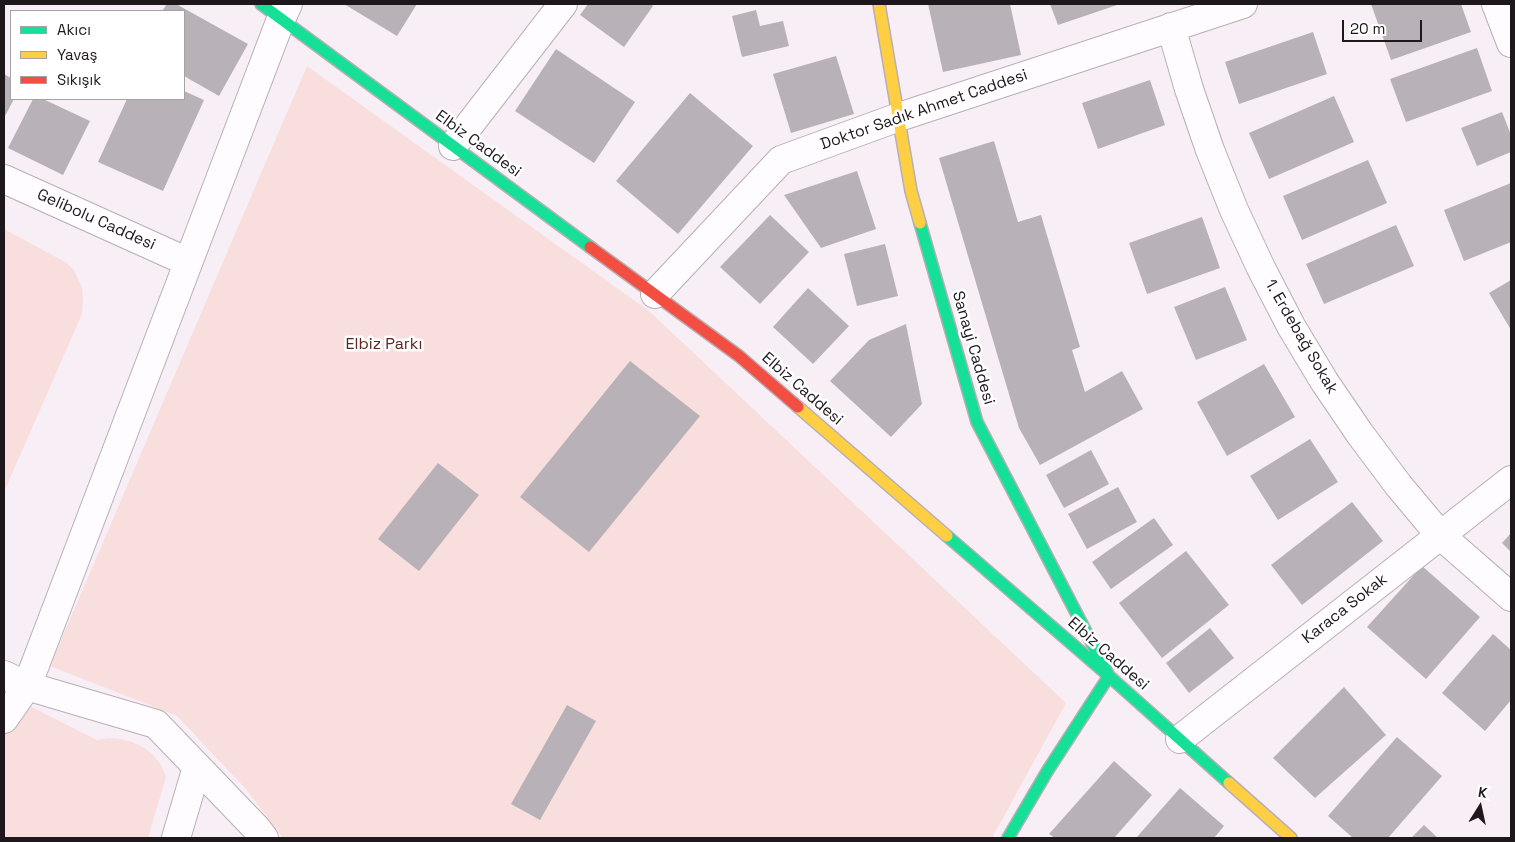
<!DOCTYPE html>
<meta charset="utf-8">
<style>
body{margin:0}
#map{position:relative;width:1515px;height:842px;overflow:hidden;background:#f8eef6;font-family:"Space Grotesk",sans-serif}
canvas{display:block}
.frame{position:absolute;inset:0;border:5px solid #1e171c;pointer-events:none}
.legend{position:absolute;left:10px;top:10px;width:175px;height:90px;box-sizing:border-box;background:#fff;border:1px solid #a5a2a4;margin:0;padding:6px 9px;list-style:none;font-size:15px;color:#1e171c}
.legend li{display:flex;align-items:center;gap:10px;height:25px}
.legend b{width:25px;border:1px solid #a5a2a4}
.north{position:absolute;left:1455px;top:782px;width:50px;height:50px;-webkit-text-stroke:4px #fff;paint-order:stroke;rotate:10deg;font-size:14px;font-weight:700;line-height:20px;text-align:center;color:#1e171c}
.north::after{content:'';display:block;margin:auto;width:18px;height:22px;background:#1e171c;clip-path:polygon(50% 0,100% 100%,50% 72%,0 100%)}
.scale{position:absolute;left:1342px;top:20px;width:80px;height:22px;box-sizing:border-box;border:2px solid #1e171c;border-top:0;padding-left:6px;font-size:15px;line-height:18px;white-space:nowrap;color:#1e171c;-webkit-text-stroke:4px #fff;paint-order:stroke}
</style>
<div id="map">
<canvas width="1515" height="842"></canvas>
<div class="frame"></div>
<ul class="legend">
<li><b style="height:6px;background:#16e098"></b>Akıcı</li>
<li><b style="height:6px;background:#ffcf43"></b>Yavaş</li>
<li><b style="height:6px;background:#f24e42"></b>Sıkışık</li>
</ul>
<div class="north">K</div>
<div class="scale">20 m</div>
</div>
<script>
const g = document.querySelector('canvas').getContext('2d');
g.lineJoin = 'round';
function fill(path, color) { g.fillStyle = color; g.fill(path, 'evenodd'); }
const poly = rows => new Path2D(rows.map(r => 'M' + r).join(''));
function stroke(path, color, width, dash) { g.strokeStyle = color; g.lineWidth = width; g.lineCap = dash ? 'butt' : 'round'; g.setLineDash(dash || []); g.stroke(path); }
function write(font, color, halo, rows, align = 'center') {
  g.font = font + ' "Space Grotesk",sans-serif'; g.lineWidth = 5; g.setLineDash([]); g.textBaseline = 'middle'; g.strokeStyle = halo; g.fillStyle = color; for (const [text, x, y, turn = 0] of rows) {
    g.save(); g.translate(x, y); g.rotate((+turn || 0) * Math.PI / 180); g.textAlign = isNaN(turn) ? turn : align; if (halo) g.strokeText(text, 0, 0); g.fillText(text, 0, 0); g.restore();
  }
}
fill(poly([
 [307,66,649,311,1066,703,992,838,283,838,246,789,177,716,50,666],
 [4,229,67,263,74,270,82,288,83,301,82,314,4,492],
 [4,693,97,740,109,738,121,739,132,742,143,747,153,755,161,765,166,777,148,838,4,838]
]), '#f9dede');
fill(poly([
 [167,4,176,4,248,44,219,96,184,76,184,11,162,11],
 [344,4,417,4,397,36],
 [588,4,650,4,653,6,624,47,580,15],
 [928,4,1010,4,1021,55,943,72],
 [1050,4,1120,4,1058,25],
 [1371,4,1461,4,1471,32,1391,60],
 [756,10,760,26,783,21,789,46,742,57,732,16],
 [1313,32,1327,74,1239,104,1225,62],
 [1477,48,1492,91,1406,122,1390,79],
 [556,49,635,102,594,163,515,111],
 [836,56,854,114,791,133,773,74],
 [4,74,11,78,11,99,14,99,4,118],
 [1150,80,1165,125,1098,149,1082,103],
 [184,91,204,100,163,191,98,162,127,99,184,99],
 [690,93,753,146,678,234,616,181],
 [1334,96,1354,142,1269,179,1249,133],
 [33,99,43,99,90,121,63,175,8,148],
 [1502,112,1511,135,1511,152,1477,166,1461,128],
 [994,141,1018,222,1041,215,1080,347,1072,350,1085,392,1122,371,1143,409,1040,465,1019,428,939,158],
 [1368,160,1387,203,1302,240,1283,196],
 [857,171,876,229,821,248,784,195],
 [1511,183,1511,242,1464,261,1444,210],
 [770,215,809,252,760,304,720,267],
 [1202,217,1220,268,1147,294,1129,243],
 [1396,225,1414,266,1324,304,1306,264],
 [885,244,898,296,857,306,844,254],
 [1511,280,1511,330,1489,293],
 [1225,287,1247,340,1196,360,1174,307],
 [808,288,849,326,813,364,773,327],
 [906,324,922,404,891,437,830,381,869,340],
 [630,361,700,416,589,552,520,497],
 [1264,364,1295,417,1227,456,1197,402],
 [1310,439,1338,482,1278,520,1250,476],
 [1091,450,1109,484,1064,508,1046,475],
 [438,463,479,495,419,571,378,539],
 [1118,487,1137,522,1087,549,1068,514],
 [1352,502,1383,541,1302,605,1271,565],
 [1154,518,1173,545,1111,589,1092,562],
 [1511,533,1511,552,1502,543],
 [1186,551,1229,605,1162,658,1119,603],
 [1422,566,1480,617,1426,679,1367,627],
 [1210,628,1234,658,1189,693,1166,663],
 [1493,634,1511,650,1511,700,1485,731,1442,693],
 [1344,687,1386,735,1315,798,1273,758],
 [567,705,596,721,540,820,511,804],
 [1397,737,1442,776,1388,838,1353,838,1328,816],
 [1114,761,1152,795,1114,838,1055,838,1049,834],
 [1180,788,1224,826,1214,838,1136,838],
 [1424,825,1438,838,1411,838]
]), '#b8b2b8');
const street = poly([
 [1496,4,1511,43],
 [1171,27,1189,89,1210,150,1234,210,1261,268,1291,326,1324,381,1360,434,1399,486,1440,535,1511,597],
 [453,146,563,4],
 [4,179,188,262],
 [655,294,781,160,899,117,1243,4],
 [4,675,27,686,156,724,257,829,264,838],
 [4,719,27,686,281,19,288,4],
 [1180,739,1511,480],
 [176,838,197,767]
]);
const fast = poly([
 [261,4,590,247],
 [920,223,977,422,1109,676,1048,770,1008,838],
 [947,536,1109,676,1229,783]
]);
const slow = poly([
 [879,4,911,191,920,223],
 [798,407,947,536],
 [1229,783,1291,838]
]);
const jam = poly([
 [590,247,739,356,798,407]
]);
stroke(street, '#b8afb6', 30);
stroke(fast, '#b8afb6', 14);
stroke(slow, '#b8afb6', 14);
stroke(jam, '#b8afb6', 14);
stroke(street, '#fefcfe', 28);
stroke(fast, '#16e098', 11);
stroke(slow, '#ffcf43', 11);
stroke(jam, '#f24e42', 11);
write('16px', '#1e171c', '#fff', [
 ["Doktor Sadık Ahmet Caddesi",924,110,-19],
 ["Elbiz Caddesi",478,144,36],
 ["Gelibolu Caddesi",96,220,24],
 ["1. Erdebağ Sokak",1301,337,60],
 ["Sanayi Caddesi",973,348,74],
 ["Elbiz Caddesi",802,389,41],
 ["Karaca Sokak",1345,609,-38],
 ["Elbiz Caddesi",1108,654,41]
]);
write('16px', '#5e251e', '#fff', [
 ["Elbiz Parkı",384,345]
]);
</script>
